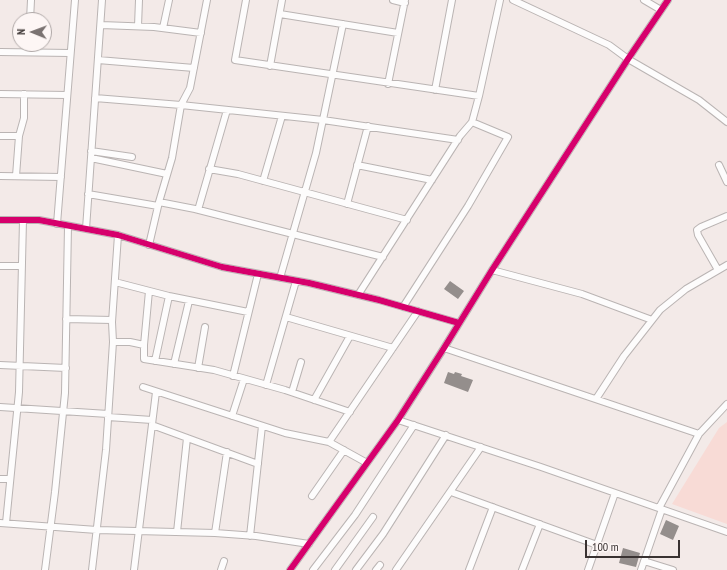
<!DOCTYPE html>
<style>
body{margin:0}
#map{position:relative;width:727px;height:570px;overflow:hidden;background:#f3eae8;font-family:"PT Sans Narrow",sans-serif}
canvas{display:block}
.north{position:absolute;left:12px;top:12px;width:40px;height:40px;box-sizing:border-box;background:#fdf6f5;border:1px solid #afa8a7;border-radius:50%;rotate:271deg;font-size:11px;font-weight:700;line-height:16px;text-align:center;color:#393231}
.north::after{content:'';display:block;margin:auto;width:14px;height:18px;background:#7a7271;clip-path:polygon(50% 0,100% 100%,50% 72%,0 100%)}
.scale{position:absolute;left:585px;top:540px;width:95px;height:18px;box-sizing:border-box;border:2px solid #393231;border-top:0;padding-left:5px;font-size:12px;line-height:14px;white-space:nowrap;color:#393231;-webkit-text-stroke:3px #fdf6f5;paint-order:stroke}
</style>
<div id="map">
<canvas width="727" height="570"></canvas>
<div class="north">N</div>
<div class="scale">100 m</div>
</div>
<script>
const g = document.querySelector('canvas').getContext('2d');
g.lineJoin = 'round';
function fill(path, color) { g.fillStyle = color; g.fill(path, 'evenodd'); }
const poly = rows => new Path2D(rows.map(r => 'M' + r).join(''));
function stroke(path, color, width, dash) { g.strokeStyle = color; g.lineWidth = width; g.lineCap = dash ? 'butt' : 'round'; g.setLineDash(dash || []); g.stroke(path); }
fill(poly([
 [727,422,727,524,672,504,719,428]
]), '#f8dbd6');
fill(poly([
 [450,281,464,291,458,299,444,289],
 [448,372,454,374,455,372,462,374,461,376,473,380,468,392,444,383],
 [666,520,679,526,673,540,660,534],
 [623,548,640,553,636,567,619,563]
]), '#948e8c');
const minor = poly([
 [246,0,235,60,479,96],
 [393,0,405,3],
 [513,0,609,45,628,59,699,100,727,122],
 [644,0,661,10],
 [280,14,398,33],
 [30,20,31,0],
 [101,25,154,27,201,33],
 [138,26,139,0],
 [163,28,169,0],
 [0,52,70,53],
 [28,52,29,44],
 [98,60,194,68],
 [270,66,282,0],
 [388,84,405,0],
 [435,90,452,0],
 [0,94,67,95],
 [95,98,181,105,323,120,458,140],
 [0,136,19,136],
 [91,151,132,157],
 [91,158,167,174],
 [357,165,432,180],
 [719,165,727,182],
 [209,169,238,174,407,220],
 [0,176,61,177],
 [16,176,19,136,24,118,24,94],
 [263,181,282,116],
 [88,194,158,206],
 [159,202,195,209,383,257],
 [347,204,368,126],
 [198,210,227,110],
 [0,220,39,220,118,235,222,267,309,283,379,300,459,323],
 [57,224,75,0],
 [86,229,102,0],
 [149,245,159,202,172,158,181,105,190,88,207,0],
 [0,266,22,266],
 [492,270,582,294,652,320],
 [718,270,698,235,697,230,701,227,727,216],
 [280,278,316,153,343,24],
 [115,282,169,296,248,312],
 [358,295,460,136,472,122,479,96,500,0],
 [403,307,468,206,508,137,472,122],
 [286,317,393,348],
 [66,319,112,320],
 [113,342,130,342,144,345,144,359,214,370,285,390,350,412],
 [144,345,149,291],
 [444,348,699,434],
 [155,361,169,296],
 [174,364,189,301],
 [0,365,66,368],
 [198,368,205,327],
 [233,376,258,274],
 [266,385,296,281],
 [143,387,285,433,329,442,367,463],
 [292,392,301,362],
 [596,399,624,356,660,310,686,289,727,265],
 [314,400,350,336],
 [0,407,108,414],
 [232,416,244,379],
 [108,417,152,420],
 [398,420,541,467,727,532],
 [152,425,258,464],
 [329,442,418,311],
 [0,479,10,479],
 [451,492,597,545],
 [312,496,344,450],
 [659,508,699,434,727,404],
 [0,523,97,530,215,533,256,536,309,544],
 [6,523,19,392,23,220],
 [177,532,187,438],
 [215,533,227,452],
 [250,536,262,426],
 [644,561,673,570],
 [45,570,55,492,65,393,68,226],
 [92,570,106,450,113,342,112,322,118,235],
 [134,570,156,392],
 [221,570,224,561],
 [290,570,398,420,444,348,492,270,628,59,668,0],
 [313,570,355,515,414,425],
 [335,570,373,517],
 [356,570,383,534,446,435],
 [376,570,380,565],
 [396,570,481,447],
 [469,570,493,507],
 [522,570,540,524],
 [588,570,615,493],
 [641,570,662,509]
]);
stroke(minor, '#bab4b3', 8);
stroke(minor, '#fdfcfc', 6);
stroke(poly([
 [0,220,39,220,118,235,222,267,309,283,379,300,459,323],
 [290,570,398,420,444,348,492,270,628,59,668,0]
]), '#d6006c', 6);
</script>
